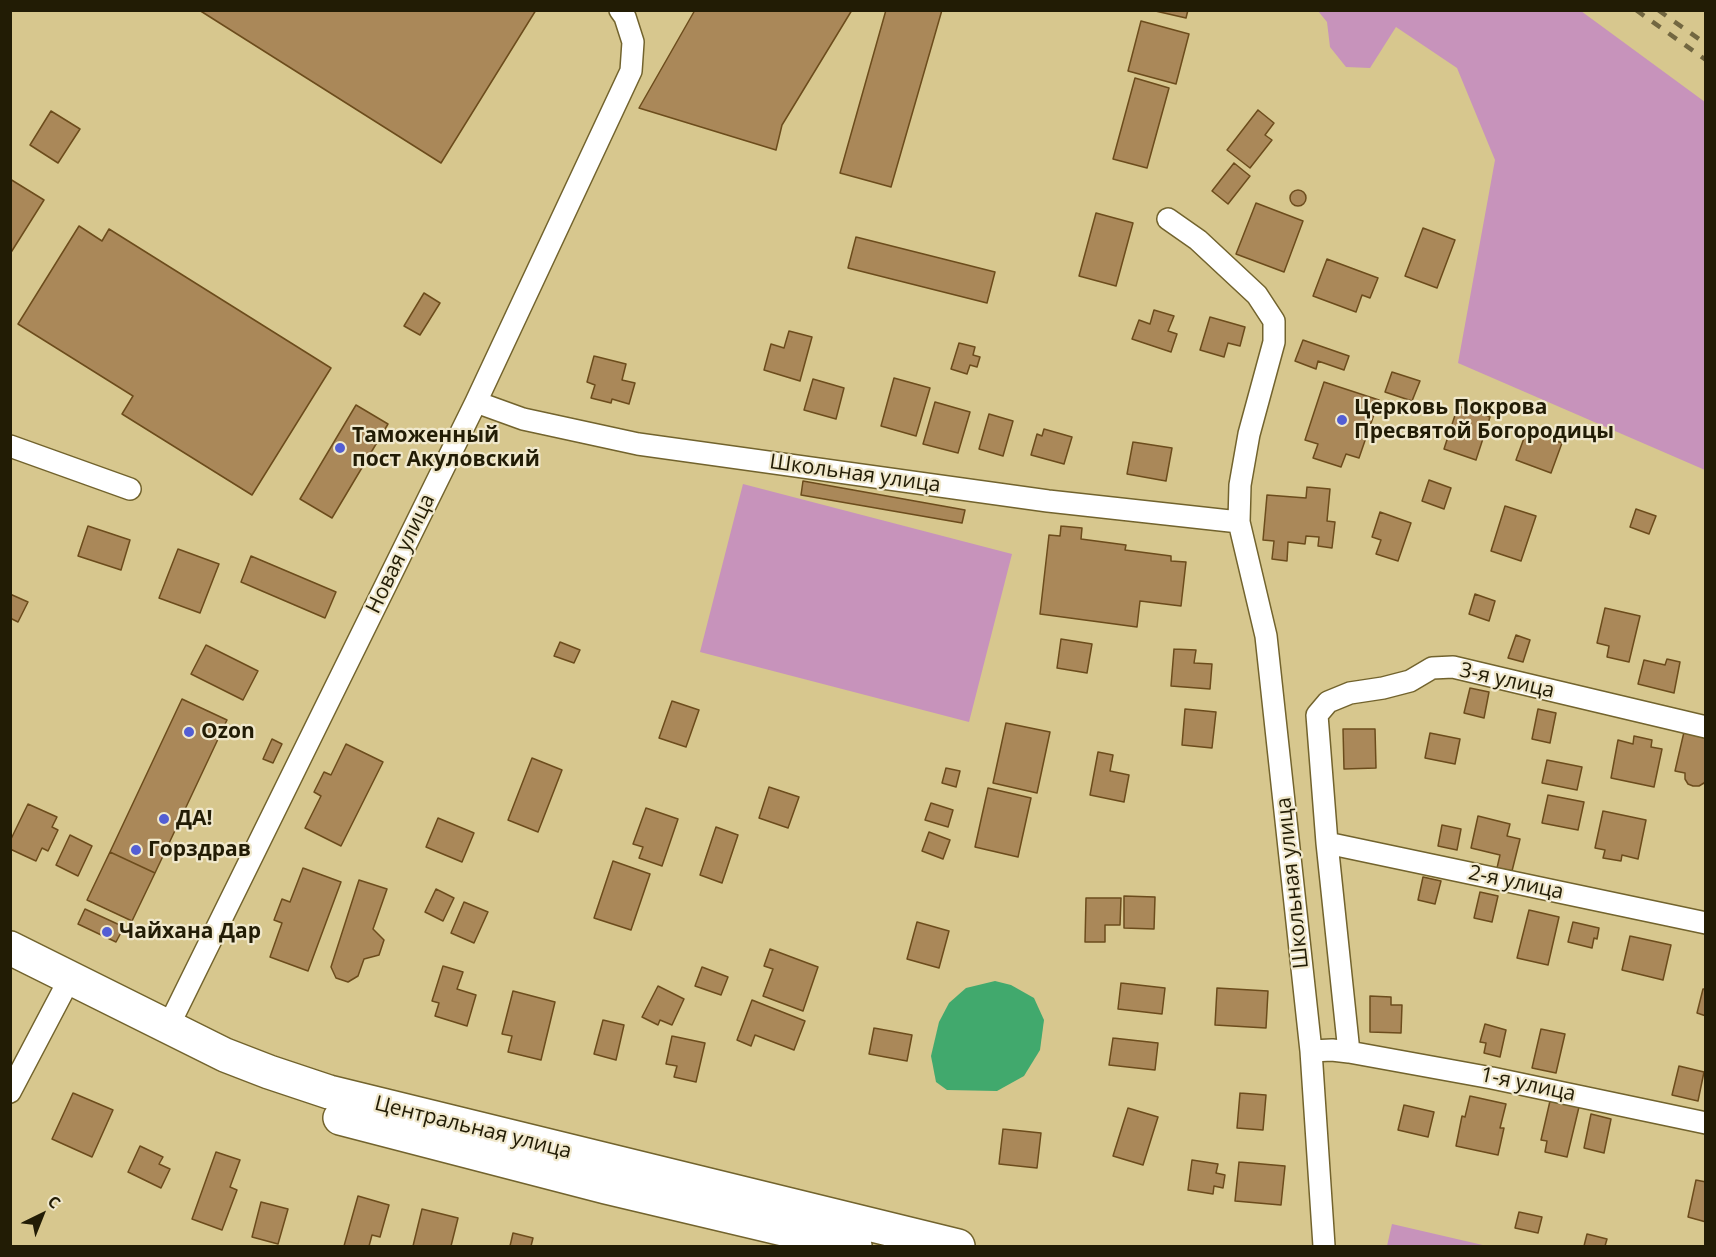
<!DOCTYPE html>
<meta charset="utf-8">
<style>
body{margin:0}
#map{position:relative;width:1716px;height:1257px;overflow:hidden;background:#d7c78e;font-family:"Open Sans",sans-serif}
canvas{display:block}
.frame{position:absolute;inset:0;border:12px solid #221c05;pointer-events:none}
.north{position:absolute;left:12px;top:1185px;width:60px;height:60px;-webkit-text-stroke:4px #f0e8cc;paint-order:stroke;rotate:43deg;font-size:16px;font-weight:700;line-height:24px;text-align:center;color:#221c05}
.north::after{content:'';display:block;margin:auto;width:21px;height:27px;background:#221c05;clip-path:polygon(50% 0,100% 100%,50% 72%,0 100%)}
</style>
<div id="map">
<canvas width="1716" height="1257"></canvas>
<div class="frame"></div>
<div class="north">С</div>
</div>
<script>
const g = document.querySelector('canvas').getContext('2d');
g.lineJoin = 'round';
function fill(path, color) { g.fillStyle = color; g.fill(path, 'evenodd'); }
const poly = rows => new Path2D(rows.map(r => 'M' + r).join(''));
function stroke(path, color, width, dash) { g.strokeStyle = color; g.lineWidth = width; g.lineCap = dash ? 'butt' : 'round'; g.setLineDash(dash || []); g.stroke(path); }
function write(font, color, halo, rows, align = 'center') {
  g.font = font + ' "Open Sans",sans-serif'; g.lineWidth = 4.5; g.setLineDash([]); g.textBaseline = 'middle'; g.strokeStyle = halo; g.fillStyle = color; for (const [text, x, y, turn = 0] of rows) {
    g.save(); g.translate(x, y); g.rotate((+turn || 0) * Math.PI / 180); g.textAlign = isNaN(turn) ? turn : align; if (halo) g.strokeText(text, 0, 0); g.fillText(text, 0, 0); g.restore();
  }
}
fill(poly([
 [1318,11,1581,11,1705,102,1705,470,1458,363,1495,160,1457,68,1396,27,1370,68,1346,67,1330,47,1327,22],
 [743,484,1012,554,969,722,700,652],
 [1392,1224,1487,1246,1387,1246]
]), '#c793bb');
fill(poly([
 [995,981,1011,985,1034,998,1044,1020,1040,1050,1024,1076,997,1091,947,1090,936,1082,931,1056,939,1022,949,1003,966,988]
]), '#41a96d');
const building = poly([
 [199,10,536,10,441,163,199,10],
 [695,10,852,10,782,125,776,150,639,108,695,10],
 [886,10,942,10,891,187,840,173,886,10],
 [1151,10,1188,10,1186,18,1151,10],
 [1141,21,1189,34,1176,84,1128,71,1141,21],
 [1135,78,1169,88,1147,168,1113,159,1135,78],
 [1258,110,1274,123,1265,135,1272,140,1250,168,1227,150,1258,110],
 [51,111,80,129,58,163,30,145,51,111],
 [1234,163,1250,176,1228,204,1212,191,1234,163],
 [10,179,44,200,10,254,10,179],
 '1290 198a8 8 0 1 1 16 0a8 8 0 1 1-16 0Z',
 [1256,203,1303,221,1284,272,1236,254,1256,203],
 [1096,213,1133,223,1116,286,1079,276,1096,213],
 [79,226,102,241,109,229,331,368,252,495,122,414,133,396,18,324,79,226],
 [1423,228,1455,240,1437,288,1405,276,1423,228],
 [856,237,995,272,987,303,848,268,856,237],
 [1327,259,1378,278,1370,298,1362,295,1356,312,1313,296,1327,259],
 [424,293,440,303,420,335,404,326,424,293],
 [1154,310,1174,316,1168,331,1177,334,1171,352,1132,339,1139,320,1150,324,1154,310],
 [1210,317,1245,327,1240,346,1228,343,1224,357,1200,350,1210,317],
 [789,331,812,337,800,381,764,370,771,344,784,348,789,331],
 [1303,340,1349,356,1344,370,1318,361,1316,369,1295,361,1303,340],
 [959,343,975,347,973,355,980,357,977,367,970,365,967,374,951,369,959,343],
 [594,356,626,364,622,380,635,383,629,404,612,399,611,403,591,398,595,385,587,382,594,356],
 [1392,372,1420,381,1412,401,1385,392,1392,372],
 [894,378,930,388,916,436,881,426,894,378],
 [813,379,844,388,836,419,804,410,813,379],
 [1324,382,1379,400,1359,458,1346,454,1341,467,1313,458,1318,444,1305,440,1324,382],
 [935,402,970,412,958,453,923,444,935,402],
 [356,405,388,424,332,518,300,499,356,405],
 [1458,406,1490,417,1476,460,1444,449,1458,406],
 [989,414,1013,421,1003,456,979,449,989,414],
 [1044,429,1072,437,1064,464,1031,455,1037,434,1042,436,1044,429],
 [1527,430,1562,443,1551,473,1516,460,1527,430],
 [1133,442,1172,448,1166,481,1127,474,1133,442],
 [1429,480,1451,488,1444,509,1422,501,1429,480],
 [803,481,965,510,962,523,801,495,803,481],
 [1307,487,1330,489,1327,521,1335,522,1332,548,1318,546,1319,537,1306,536,1305,544,1288,542,1287,561,1272,559,1274,541,1263,540,1267,495,1306,498,1307,487],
 [1505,506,1536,516,1521,561,1491,551,1505,506],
 [1636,509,1656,516,1649,534,1630,527,1636,509],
 [1380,512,1411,523,1398,561,1376,554,1381,540,1372,537,1380,512],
 [88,526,130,540,121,570,78,556,88,526],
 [1061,526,1082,528,1081,539,1126,545,1125,550,1171,556,1171,561,1186,562,1181,606,1140,601,1137,627,1040,614,1049,535,1060,536,1061,526],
 [178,549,219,564,200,613,159,598,178,549],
 [251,556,336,592,325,618,241,582,251,556],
 [10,594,28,602,18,622,10,618,10,594],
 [1475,594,1495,601,1489,621,1469,614,1475,594],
 [1605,608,1640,616,1629,662,1607,657,1609,646,1597,643,1605,608],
 [1516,635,1530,640,1523,662,1508,658,1516,635],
 [1061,639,1092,644,1087,673,1057,668,1061,639],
 [560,642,580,650,574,663,554,656,560,642],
 [206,645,258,671,243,700,191,674,206,645],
 [1174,649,1196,650,1194,663,1212,664,1210,689,1171,686,1174,649],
 [1667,659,1680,662,1674,693,1638,684,1644,660,1665,665,1667,659],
 [1470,688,1489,692,1484,718,1464,713,1470,688],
 [182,699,227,720,155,873,110,852,182,699],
 [672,701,699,710,686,747,659,738,672,701],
 [1185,709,1216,712,1212,748,1182,745,1185,709],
 [1538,709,1556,713,1550,743,1532,739,1538,709],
 [1006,723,1050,732,1037,793,993,783,1006,723],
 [1343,729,1375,729,1376,768,1344,769,1343,729],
 [1684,732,1706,737,1706,780,1704,783,1699,786,1693,786,1688,784,1685,779,1685,773,1675,771,1684,732],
 [1430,733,1460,739,1455,764,1425,758,1430,733],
 [1634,736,1652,740,1651,747,1662,749,1654,787,1611,778,1618,740,1633,744,1634,736],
 [272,739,282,744,273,763,263,759,272,739],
 [346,744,383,762,341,846,305,828,321,796,314,792,324,772,331,775,346,744],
 [1098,752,1113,755,1110,771,1129,775,1124,802,1090,795,1098,752],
 [532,758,562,770,538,832,508,820,532,758],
 [1547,760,1582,767,1577,790,1542,783,1547,760],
 [946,768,960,771,956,787,942,783,946,768],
 [769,787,799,797,788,828,759,818,769,787],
 [988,788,1031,798,1018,857,975,847,988,788],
 [1548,795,1584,802,1578,830,1542,823,1548,795],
 [931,803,953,810,948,827,925,820,931,803],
 [28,804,57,817,52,827,58,830,48,851,42,848,36,861,10,849,10,841,28,804],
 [646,808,678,819,662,866,639,858,643,847,633,844,646,808],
 [1603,811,1646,820,1638,859,1622,855,1621,861,1603,858,1605,850,1595,848,1603,811],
 [1478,816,1510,824,1507,836,1520,839,1512,871,1497,868,1500,855,1471,848,1478,816],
 [438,818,474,833,462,862,426,847,438,818],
 [1442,825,1461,829,1457,850,1438,846,1442,825],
 [716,827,738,835,722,883,700,875,716,827],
 [929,832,950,840,943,859,922,851,929,832],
 [70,835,92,846,78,876,56,865,70,835],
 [110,852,155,873,132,921,87,900,110,852],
 [613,861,650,874,631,930,594,918,613,861],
 [303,868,341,882,308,971,270,957,282,923,274,920,282,899,290,902,303,868],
 [1423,877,1441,881,1435,904,1418,900,1423,877],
 [359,880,387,889,373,929,384,940,379,955,364,959,358,976,348,982,336,978,331,967,359,880],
 [436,889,454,898,443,921,425,912,436,889],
 [1480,892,1498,896,1492,922,1474,918,1480,892],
 [1124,896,1155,897,1154,929,1124,928,1124,896],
 [1086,898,1121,898,1120,925,1105,925,1105,942,1085,942,1086,898],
 [464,902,488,912,474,943,451,933,464,902],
 [85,909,124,927,116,942,78,924,85,909],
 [1529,910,1559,917,1548,965,1517,958,1529,910],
 [917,922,949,931,939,968,907,959,917,922],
 [1573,922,1599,928,1597,939,1594,938,1592,948,1568,942,1573,922],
 [1630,936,1671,945,1663,980,1622,970,1630,936],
 [770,949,818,967,803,1011,763,996,773,969,764,966,770,949],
 [443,966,463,972,457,989,476,995,467,1026,435,1016,439,1003,432,1001,443,966],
 [702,967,728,977,721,995,695,986,702,967],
 [1121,983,1165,988,1162,1014,1118,1009,1121,983],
 [658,986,684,999,672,1025,660,1020,658,1025,642,1017,658,986],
 [1217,988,1268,991,1266,1028,1215,1025,1217,988],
 [1703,989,1706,989,1706,1016,1697,1013,1703,989],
 [513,991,555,1002,541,1060,508,1052,512,1036,502,1034,513,991],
 [1370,996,1391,997,1391,1005,1402,1005,1401,1033,1370,1032,1370,996],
 [752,1000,805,1021,794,1050,755,1035,751,1046,737,1040,752,1000],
 [603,1020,624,1025,616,1060,594,1054,603,1020],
 [1485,1024,1506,1030,1500,1057,1484,1053,1486,1043,1480,1042,1485,1024],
 [874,1028,912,1035,907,1061,869,1054,874,1028],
 [1541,1029,1565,1034,1556,1073,1532,1068,1541,1029],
 [672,1036,705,1043,696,1082,674,1077,677,1066,666,1064,672,1036],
 [1113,1038,1158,1043,1155,1070,1109,1065,1113,1038],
 [1679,1066,1704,1072,1698,1101,1672,1095,1679,1066],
 [73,1093,113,1110,92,1157,52,1139,73,1093],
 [1240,1093,1266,1095,1263,1130,1237,1128,1240,1093],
 [1470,1096,1506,1104,1500,1128,1504,1128,1498,1155,1456,1146,1462,1116,1465,1117,1470,1096],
 [1550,1101,1579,1107,1567,1157,1545,1152,1547,1141,1541,1140,1550,1101],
 [1404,1105,1434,1112,1428,1137,1398,1130,1404,1105],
 [1128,1108,1158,1117,1143,1165,1113,1156,1128,1108],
 [1591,1114,1611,1119,1604,1153,1584,1148,1591,1114],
 [1003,1129,1041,1133,1037,1168,999,1164,1003,1129],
 [140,1146,163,1157,159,1164,170,1169,161,1188,128,1172,140,1146],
 [216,1152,240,1160,230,1187,237,1190,222,1230,192,1219,216,1152],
 [1192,1160,1218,1164,1216,1173,1225,1175,1223,1188,1214,1186,1213,1194,1188,1190,1192,1160],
 [1239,1162,1285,1166,1281,1205,1235,1201,1239,1162],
 [1696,1180,1706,1182,1706,1222,1688,1217,1696,1180],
 [358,1196,389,1205,380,1237,372,1235,369,1246,344,1246,358,1196],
 [261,1202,288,1209,278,1244,252,1237,261,1202],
 [422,1209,458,1218,451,1246,413,1246,422,1209],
 [1519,1212,1542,1217,1538,1233,1515,1228,1519,1212],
 [513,1233,533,1238,531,1246,510,1246,513,1233],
 [1587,1234,1607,1239,1605,1246,1584,1246,1587,1234]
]);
fill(building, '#aa8859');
stroke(building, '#6c4c1c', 1.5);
const street = poly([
 [1168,219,1198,240,1257,295,1274,321,1274,342,1249,434,1240,485,1239,522,1266,636,1311,1051,1324,1246],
 [476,402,523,419,638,444,1048,501,1239,522],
 [10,446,130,489],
 [1327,843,1706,923],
 [168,1027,476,402,631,71,633,42,625,17,620,10],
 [1311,1051,1332,1050,1349,1052,1327,843,1317,715,1328,702,1350,693,1383,688,1410,681,1432,668,1453,667,1706,727],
 [1349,1052,1492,1078,1706,1123],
 [10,1092,70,978]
]);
const primary = poly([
 [10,948,225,1055,269,1072,329,1092,958,1246],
 [340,1118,606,1187,855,1246]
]);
stroke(street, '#72632d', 24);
stroke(primary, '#72632d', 36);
stroke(street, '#fff', 21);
stroke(primary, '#fff', 33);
stroke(poly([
 [1636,10,1706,60],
 [1658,10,1706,44]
]), '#726741', 4.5, [10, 10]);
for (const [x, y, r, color] of [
 [1342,420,6,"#535ed4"],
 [340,448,6,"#535ed4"],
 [189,732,6,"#535ed4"],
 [164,819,6,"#535ed4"],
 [136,850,6,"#535ed4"],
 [107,932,6,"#535ed4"]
]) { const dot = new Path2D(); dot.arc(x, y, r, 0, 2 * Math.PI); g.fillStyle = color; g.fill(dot); stroke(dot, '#f0e8cc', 2); }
write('bold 21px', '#221c05', '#f0e8cc', [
 ["Церковь Покрова",1354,408],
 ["Пресвятой Богородицы",1354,432],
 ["Таможенный",352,436],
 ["пост Акуловский",352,460],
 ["Ozon",201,732],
 ["ДА!",176,819],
 ["Горздрав",148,850],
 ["Чайхана Дар",119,932]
], 'left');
write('21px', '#221c05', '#f0e8cc', [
 ["Школьная улица",855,474,8],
 ["Новая улица",401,554,-64],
 ["3-я улица",1507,681,13],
 ["Школьная улица",1293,883,-96],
 ["2-я улица",1516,883,12],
 ["1-я улица",1528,1085,12],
 ["Центральная улица",473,1128,14]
]);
</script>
